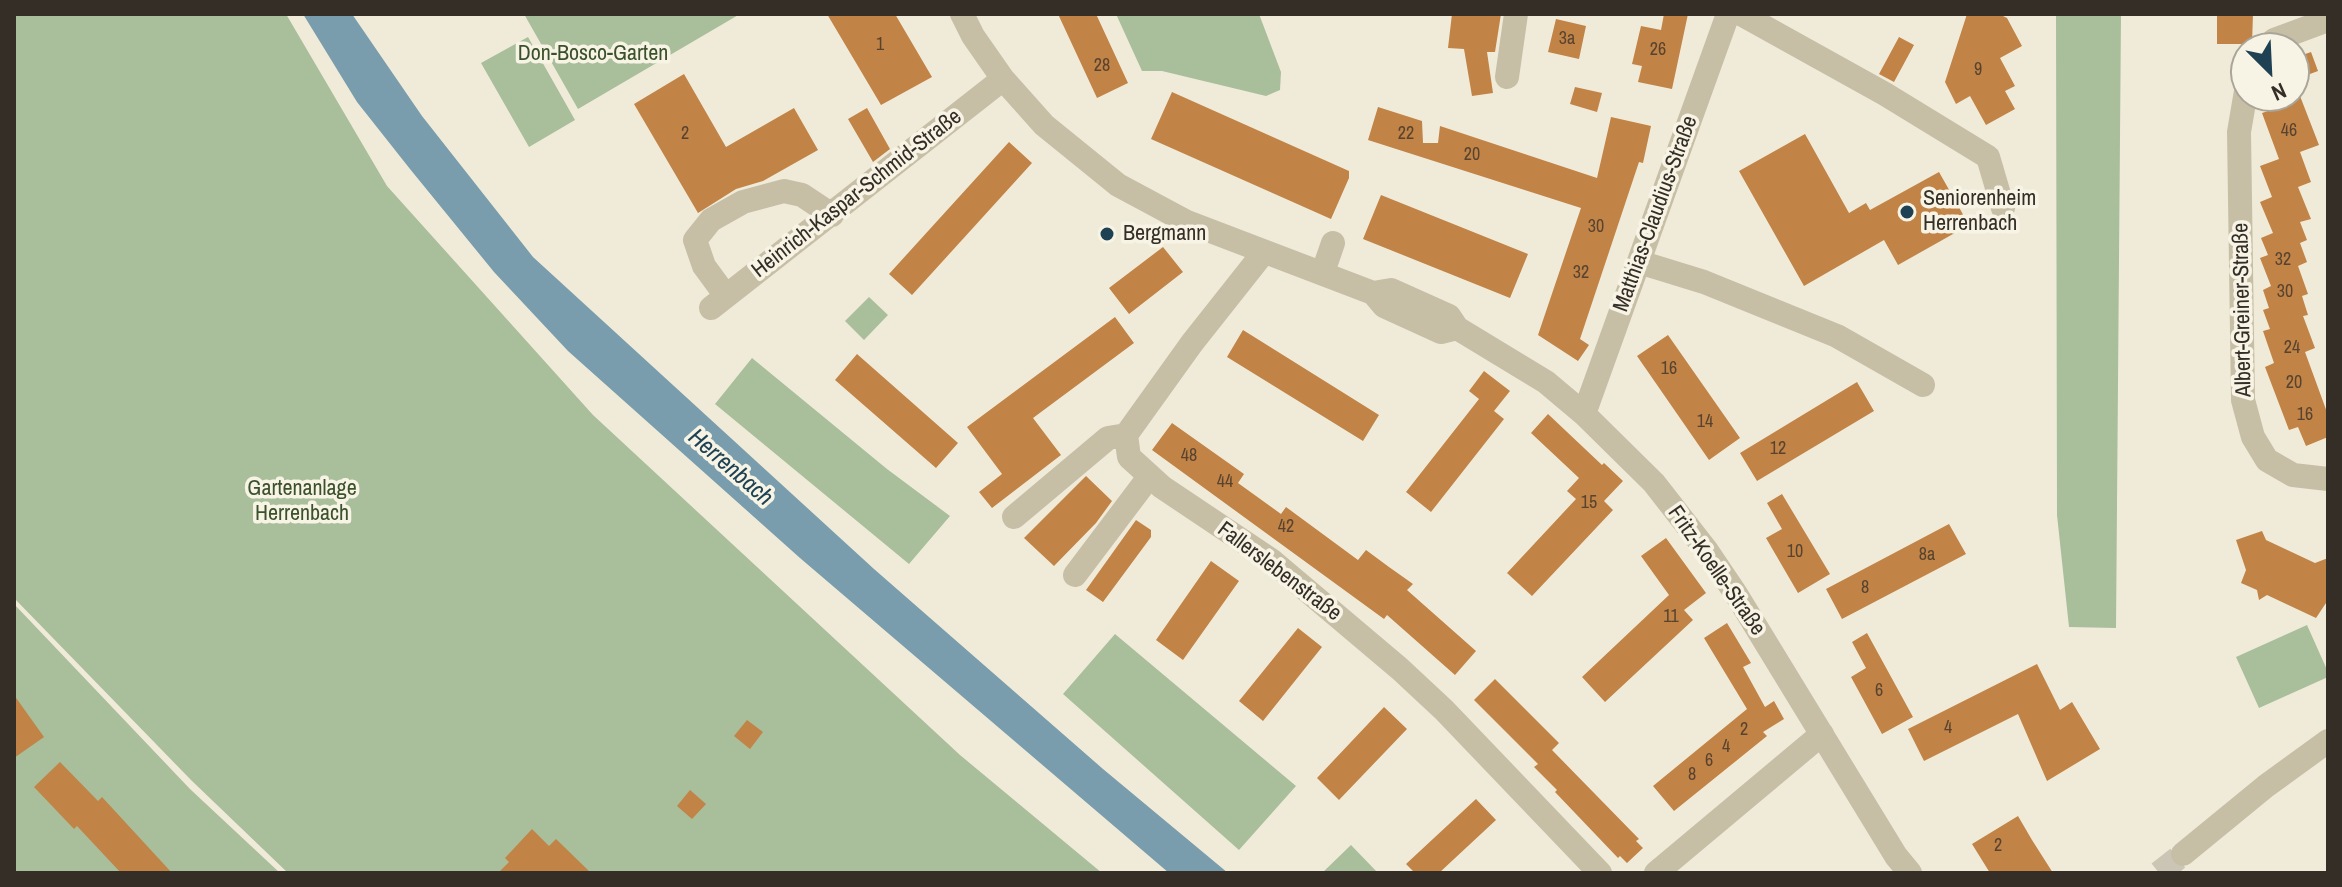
<!DOCTYPE html>
<meta charset="utf-8">
<style>
body{margin:0}
#map{position:relative;width:2342px;height:887px;overflow:hidden;background:#f0ebd9;font-family:"Archivo Narrow",sans-serif}
canvas{display:block}
.frame{position:absolute;inset:0;border:16px solid #342e27;pointer-events:none}
.north{position:absolute;left:2230px;top:32px;width:80px;height:80px;box-sizing:border-box;background:#f8f4e5;border:2px solid #aaa599;border-radius:50%;rotate:156deg;font-size:22px;font-weight:700;line-height:32px;text-align:center;color:#342e27}
.north::after{content:'';display:block;margin:auto;width:28px;height:36px;background:#1e4253;clip-path:polygon(50% 0,100% 100%,50% 72%,0 100%)}
</style>
<div id="map">
<canvas width="2342" height="887"></canvas>
<div class="frame"></div>
<div class="north">N</div>
</div>
<script>
const g = document.querySelector('canvas').getContext('2d');
g.lineJoin = 'round';
function fill(path, color) { g.fillStyle = color; g.fill(path, 'evenodd'); }
const poly = rows => new Path2D(rows.map(r => 'M' + r).join(''));
function stroke(path, color, width, dash) { g.strokeStyle = color; g.lineWidth = width; g.lineCap = dash ? 'butt' : 'round'; g.setLineDash(dash || []); g.stroke(path); }
function write(font, color, halo, rows, align = 'center') {
  g.font = font + ' "Archivo Narrow",sans-serif'; g.lineWidth = 7; g.setLineDash([]); g.textBaseline = 'middle'; g.strokeStyle = halo; g.fillStyle = color; for (const [text, x, y, turn = 0] of rows) {
    g.save(); g.translate(x, y); g.rotate((+turn || 0) * Math.PI / 180); g.textAlign = isNaN(turn) ? turn : align; if (halo) g.strokeText(text, 0, 0); g.fillText(text, 0, 0); g.restore();
  }
}
fill(poly([
 [14,14,286,14,387,186,593,415,960,755,1102,873,288,873,191,780,14,598],
 [524,14,740,14,578,109],
 [1116,14,1259,14,1281,72,1280,90,1266,96,1162,71,1142,71],
 [2056,14,2121,14,2116,628,2069,627,2057,515],
 [528,37,575,120,529,147,481,63],
 [869,297,888,315,864,340,845,321],
 [752,358,887,469,950,516,909,564,715,404],
 [14,604,190,789,280,873,14,873],
 [2307,625,2328,672,2328,677,2259,708,2236,657],
 [1115,634,1296,786,1239,850,1063,694],
 [1351,845,1378,873,1322,873]
]), '#a9be9a');
fill(poly([
 [303,14,352,14,422,116,533,257,874,569,1103,769,1228,873,1169,873,800,558,568,351,494,272,410,169,357,102]
]), '#799dac');
fill(poly([
 [827,14,895,14,932,77,881,105],
 [1058,14,1096,14,1128,83,1097,98],
 [1452,14,1501,14,1495,52,1487,52,1493,93,1472,96,1464,49,1448,48],
 [1664,14,1688,14,1672,89,1638,82,1642,66,1632,64,1641,26,1661,30],
 [1967,14,1999,14,2007,18,2022,46,2000,58,2015,86,2005,91,2015,109,1986,125,1970,96,1956,104,1945,82],
 [2217,14,2253,14,2252,44,2217,44],
 [1556,19,1586,26,1579,59,1548,52],
 [1899,37,1914,45,1894,82,1879,74],
 [2311,52,2318,71,2294,80,2294,58],
 [684,74,726,147,794,108,818,150,763,181,736,189,698,213,634,104],
 [1575,87,1602,93,1597,112,1570,104],
 [1172,92,1349,171,1349,178,1331,219,1151,139],
 [2265,96,2300,96,2319,145,2300,152,2311,182,2298,187,2311,219,2300,222,2307,240,2300,243,2307,262,2298,266,2308,294,2302,296,2308,315,2303,316,2315,348,2305,352,2328,415,2328,437,2306,446,2298,427,2289,430,2265,367,2274,363,2263,331,2270,329,2263,310,2269,308,2263,290,2271,286,2260,258,2268,255,2261,238,2273,233,2260,202,2272,197,2260,166,2279,159,2262,113,2271,110],
 [1378,107,1422,121,1423,143,1438,143,1440,126,1597,178,1611,117,1651,126,1643,163,1639,162,1580,339,1589,345,1578,361,1538,335,1581,208,1368,140],
 [867,108,890,149,873,162,848,119],
 [1805,134,1849,213,1866,203,1870,210,1939,172,1969,225,1898,265,1884,240,1804,286,1739,171],
 [1009,142,1032,163,912,295,889,274],
 [1381,195,1528,254,1510,298,1363,239],
 [1163,247,1183,272,1129,314,1109,288],
 [1115,317,1134,343,1033,418,1061,455,992,508,979,492,1002,474,967,427],
 [1243,330,1379,415,1363,441,1227,357],
 [1668,335,1740,438,1709,460,1637,356],
 [857,354,958,443,936,468,835,380],
 [1484,371,1510,391,1494,411,1504,419,1431,512,1406,492,1479,399,1469,391],
 [1857,382,1874,411,1757,481,1740,453],
 [1548,414,1602,465,1604,463,1623,481,1604,501,1613,510,1532,596,1507,573,1576,499,1567,491,1579,478,1531,433],
 [1172,423,1244,474,1238,483,1281,514,1286,507,1358,560,1366,550,1389,567,1413,584,1407,590,1476,651,1455,675,1387,615,1384,619,1152,450],
 [1086,476,1112,501,1096,523,1054,566,1024,538],
 [1782,494,1830,574,1798,593,1766,538,1782,529,1767,503],
 [1136,520,1151,530,1151,537,1103,602,1086,590],
 [1949,524,1966,554,1842,619,1826,589],
 [2262,531,2266,540,2315,563,2328,558,2328,600,2316,618,2267,595,2259,600,2257,590,2241,583,2246,570,2236,540],
 [1666,538,1706,593,1684,610,1693,620,1605,702,1582,677,1669,595,1641,556],
 [1211,561,1239,581,1183,660,1156,640],
 [1727,623,1751,663,1743,667,1765,707,1774,701,1784,719,1763,732,1767,736,1674,811,1653,786,1747,709,1704,638],
 [1298,628,1322,647,1263,721,1239,701],
 [1867,633,1913,717,1882,734,1851,677,1866,668,1852,642],
 [2037,664,2060,710,2072,702,2100,749,2047,781,2018,714,1924,761,1908,729],
 [1495,679,1559,743,1552,750,1639,839,1636,841,1643,848,1627,863,1620,856,1618,858,1555,792,1557,790,1534,767,1538,764,1474,700],
 [14,695,44,737,14,758],
 [1384,707,1407,729,1339,800,1317,778],
 [747,720,763,732,750,749,734,736],
 [60,762,98,801,102,797,172,873,121,873,77,826,74,829,34,787],
 [690,790,706,804,692,819,677,806],
 [1476,799,1496,820,1439,873,1415,873,1406,864],
 [2018,816,2032,840,2053,873,1990,873,1972,844],
 [532,829,549,846,556,839,591,873,498,873,509,862,505,858]
]), '#c18346');
stroke(poly([
 [2159,873,2183,854]
]), '#cac5b5', 24, [24, 12]);
stroke(poly([
 [962,14,973,36,1003,79,1044,125,1118,185,1187,222,1373,293,1384,306,1441,332,1457,328],
 [1741,14,1885,94,1988,157,2003,208],
 [2266,48,2274,40,2328,20],
 [1507,77,1516,14],
 [2246,91,2239,132,2243,400,2253,437,2267,460,2293,475,2328,479],
 [1264,252,1192,343,1126,435,1129,457,1162,487,1271,560,1400,669,1444,710,1600,873],
 [1639,262,1704,282,1837,336,1923,385],
 [1323,272,1333,243],
 [1373,293,1391,290,1449,316,1457,328,1546,382,1584,414,1654,483,1707,551,1736,594,1896,856,1910,873],
 [726,296,704,266,695,240,711,220,743,202,784,191,802,195,832,215],
 [711,308,1003,79],
 [1584,414,1728,14],
 [1014,517,1108,438,1126,435],
 [1075,575,1149,477],
 [2183,854,2266,786,2328,741],
 [1656,873,1822,734]
]), '#c7bea6', 24);
for (const [x, y, r, color] of [
 [1907,212,8,"#1e4253"],
 [1107,234,8,"#1e4253"]
]) { const dot = new Path2D(); dot.arc(x, y, r, 0, 2 * Math.PI); g.fillStyle = color; g.fill(dot); stroke(dot, '#f8f4e5', 3); }
write('18px', '#57432f', null, [
 ["3a",1567,39],
 ["1",880,45],
 ["26",1658,50],
 ["28",1102,66],
 ["9",1978,70],
 ["46",2289,131],
 ["2",685,134],
 ["22",1406,134],
 ["20",1472,155],
 ["30",1596,227],
 ["32",2283,260],
 ["32",1581,273],
 ["30",2285,292],
 ["24",2292,348],
 ["16",1669,369],
 ["20",2294,383],
 ["16",2305,415],
 ["14",1705,422],
 ["12",1778,449],
 ["48",1189,456],
 ["44",1225,482],
 ["15",1589,503],
 ["42",1286,527],
 ["10",1795,552],
 ["8a",1927,555],
 ["8",1865,588],
 ["11",1671,617],
 ["6",1879,691],
 ["4",1948,728],
 ["2",1744,730],
 ["4",1726,747],
 ["6",1709,761],
 ["8",1692,775],
 ["2",1998,846]
]);
write('22px', '#3a512b', '#f8f4e5', [
 ["Don-Bosco-Garten",593,54],
 ["Gartenanlage",302,489],
 ["Herrenbach",302,514]
]);
write('22px', '#342e27', '#f8f4e5', [
 ["Heinrich-Kaspar-Schmid-Straße",857,194,-38],
 ["Matthias-Claudius-Straße",1656,214,-70],
 ["Albert-Greiner-Straße",2243,310,-91],
 ["Fritz-Koelle-Straße",1716,571,55],
 ["Fallerslebenstraße",1279,572,37]
]);
write('22px', '#342e27', '#f8f4e5', [
 ["Seniorenheim",1923,199],
 ["Herrenbach",1923,224],
 ["Bergmann",1123,234]
], 'left');
write('italic 24px', '#1e4253', '#f8f4e5', [
 ["Herrenbach",730,468,41]
]);
</script>
